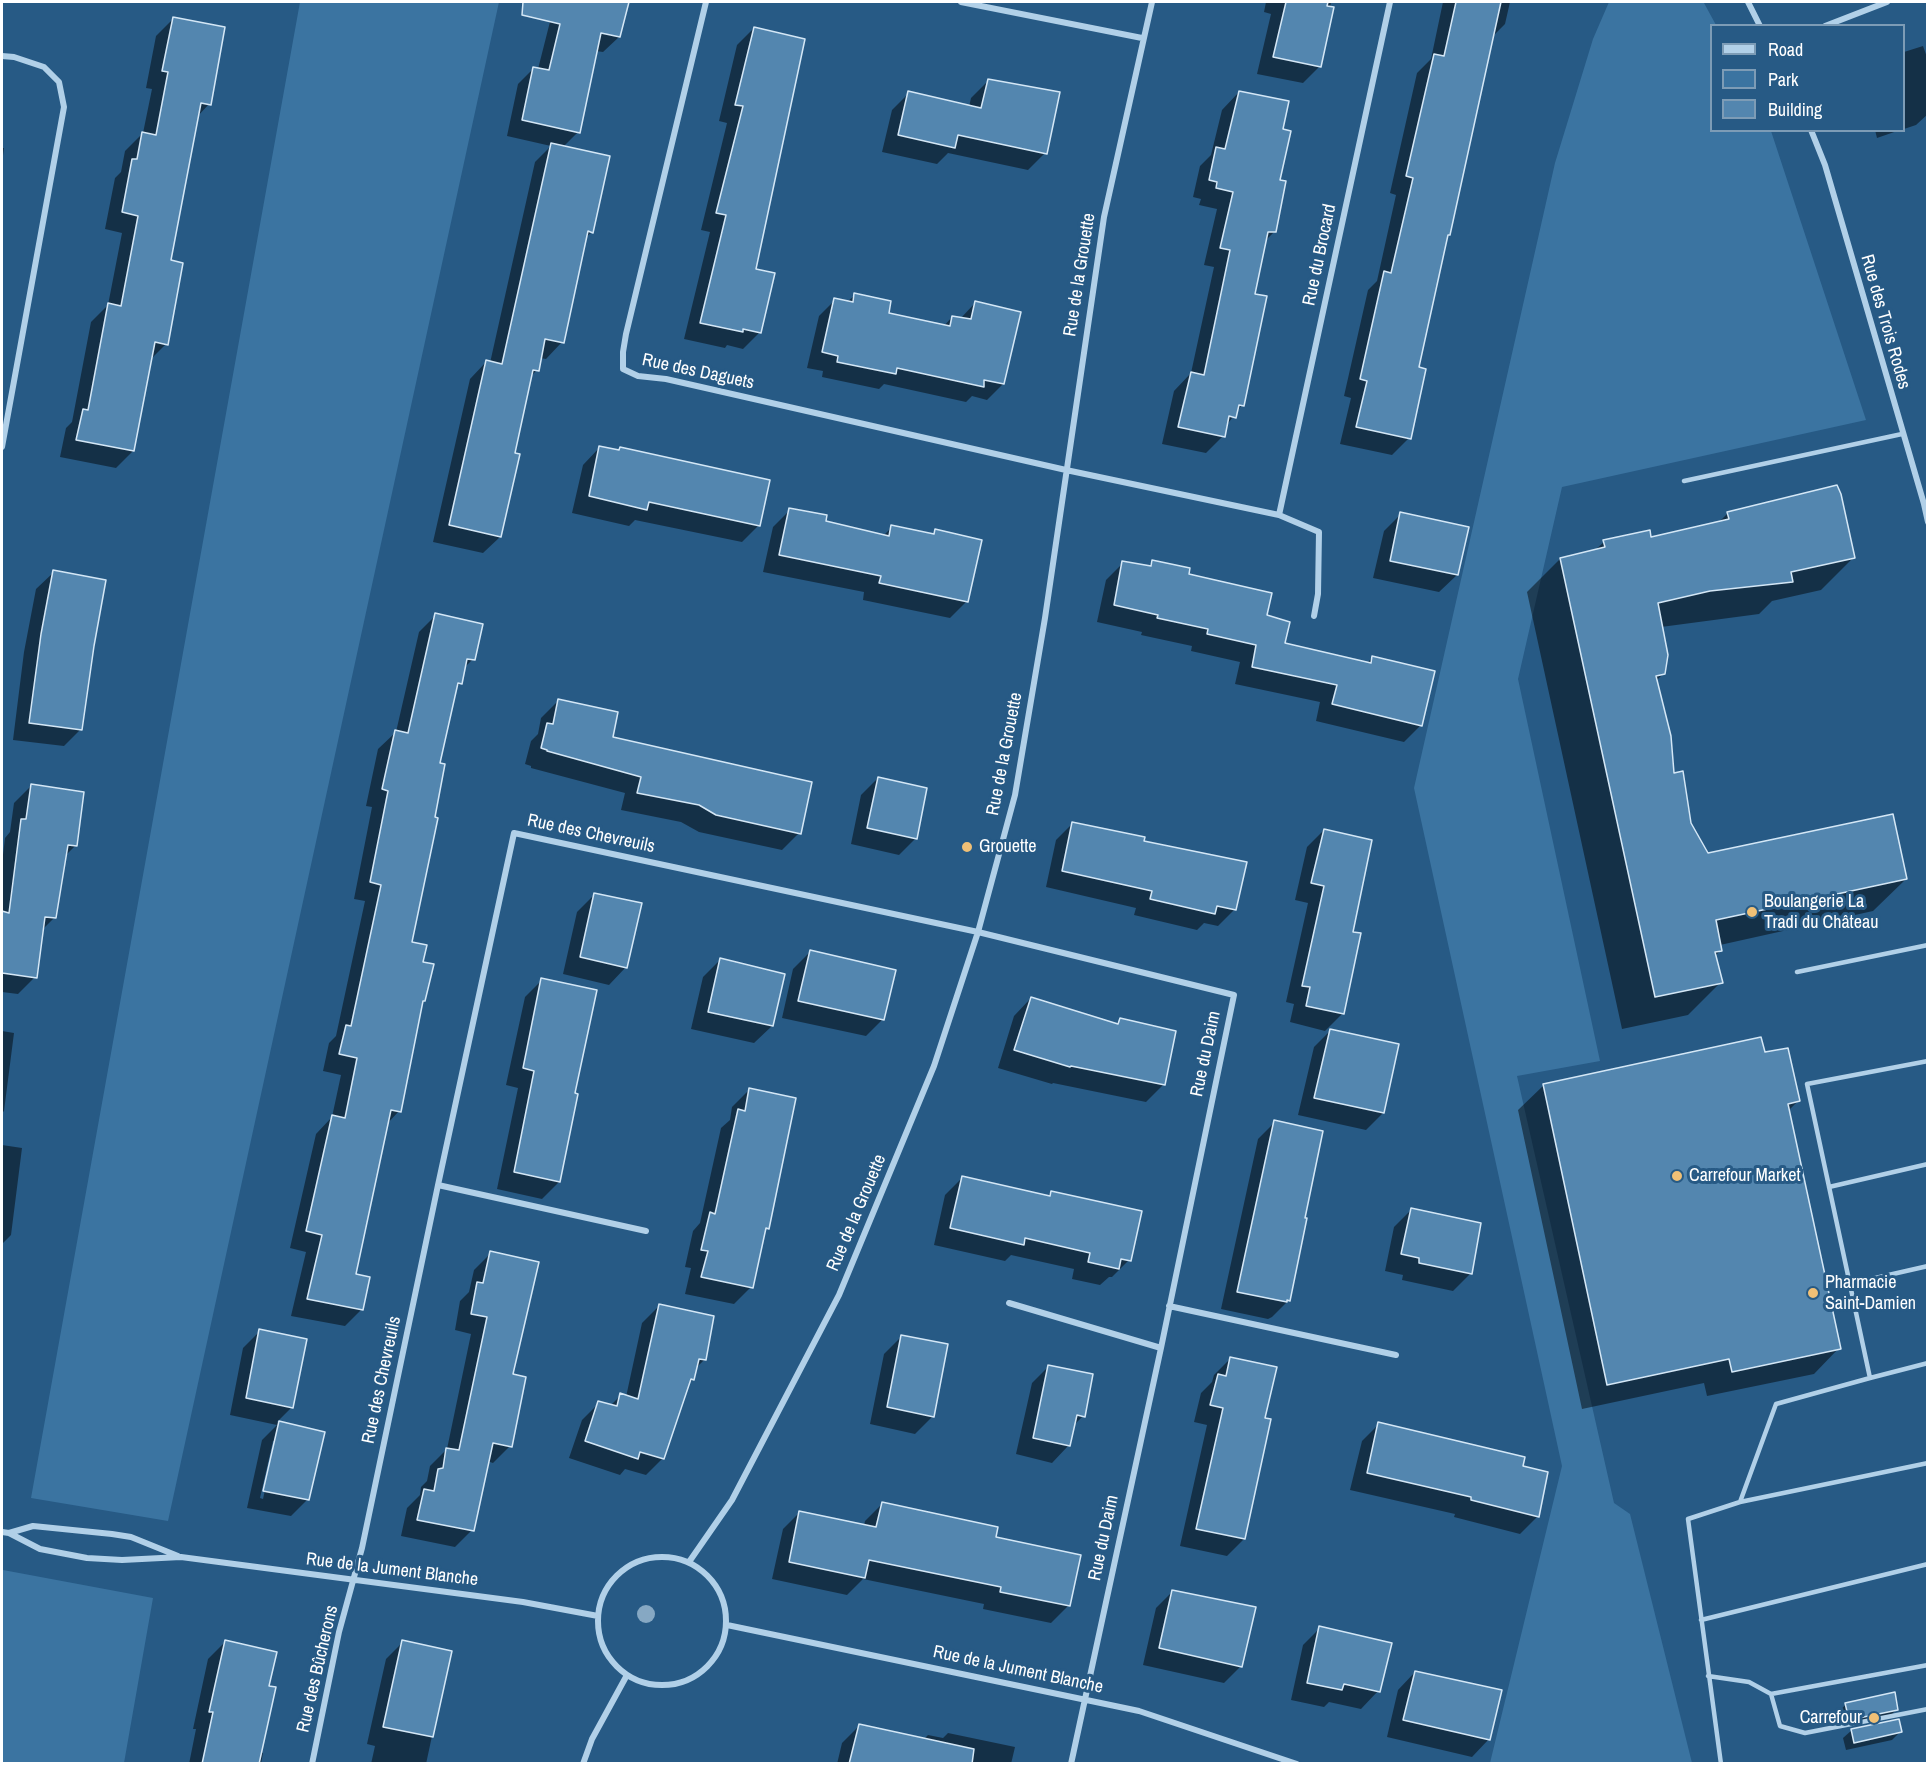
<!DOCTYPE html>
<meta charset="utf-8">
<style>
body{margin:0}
#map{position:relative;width:1929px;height:1765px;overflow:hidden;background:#275a85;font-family:"Archivo Narrow",sans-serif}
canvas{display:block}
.frame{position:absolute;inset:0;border:3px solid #fff;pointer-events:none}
.legend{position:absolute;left:1710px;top:24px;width:195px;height:108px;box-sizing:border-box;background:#275a85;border:2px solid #7d9cb6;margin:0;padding:8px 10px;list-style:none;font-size:18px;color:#fff}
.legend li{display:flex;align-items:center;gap:12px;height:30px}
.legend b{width:30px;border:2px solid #7d9cb6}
</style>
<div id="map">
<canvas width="1929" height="1765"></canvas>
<div class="frame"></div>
<ul class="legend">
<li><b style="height:8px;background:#b1d0e8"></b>Road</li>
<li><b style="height:16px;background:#3b74a1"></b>Park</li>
<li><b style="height:16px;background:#5386af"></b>Building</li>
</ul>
</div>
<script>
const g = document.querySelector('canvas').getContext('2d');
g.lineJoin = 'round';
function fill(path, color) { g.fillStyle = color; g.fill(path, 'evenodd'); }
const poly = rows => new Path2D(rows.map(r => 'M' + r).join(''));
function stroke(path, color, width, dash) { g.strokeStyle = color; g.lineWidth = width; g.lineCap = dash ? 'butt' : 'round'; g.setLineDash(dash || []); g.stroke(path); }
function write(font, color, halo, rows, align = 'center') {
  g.font = font + ' "Archivo Narrow",sans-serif'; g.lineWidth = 6; g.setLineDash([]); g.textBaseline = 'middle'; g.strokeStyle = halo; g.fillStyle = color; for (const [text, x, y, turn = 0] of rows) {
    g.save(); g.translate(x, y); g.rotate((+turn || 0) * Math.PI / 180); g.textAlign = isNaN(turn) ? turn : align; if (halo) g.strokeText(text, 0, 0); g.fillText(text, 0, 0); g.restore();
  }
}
fill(poly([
 [300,2,499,2,168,1521,31,1498],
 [1609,2,1704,3,1716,25,1712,26,1712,130,1771,131,1866,420,1562,487,1518,679,1600,1061,1517,1076,1614,1503,1630,1514,1692,1763,1490,1763,1562,1466,1414,788,1555,163,1593,39],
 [3,1570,153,1598,124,1763,2,1763,2,1586]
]), '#3b74a1');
fill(poly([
 [555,2,628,2,619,37,603,52,596,51,578,132,563,147,592,232,585,238,562,342,546,359,540,358,537,370,530,377,513,454,500,537,483,553,433,542,470,379,486,362,490,363,535,162,551,146,507,136,518,84,534,68,538,69],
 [1266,2,1331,2,1320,66,1303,83,1257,74,1271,14,1264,12],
 [1443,2,1510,2,1505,24,1491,38,1417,368,1409,438,1392,455,1340,444,1351,398,1344,396,1368,290,1377,281,1396,195,1390,193,1417,73,1431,59],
 [173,19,209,104,197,117,169,262,166,344,150,360,133,451,116,468,60,457,66,428,72,422,91,322,108,305,122,233,105,229,115,178,121,172,125,151,143,133,152,89,146,88,156,36],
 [754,28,754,270,760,332,743,349,727,345,725,348,684,339,710,232,701,230,727,123,719,121,737,45],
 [1923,46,1928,60,1928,114,1916,125,1904,129,1904,52],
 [988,81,1045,153,1028,170,948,153,937,164,882,152,892,110,909,93,969,107,971,98],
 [1239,92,1281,130,1274,232,1265,241,1254,295,1242,405,1226,426,1223,436,1206,453,1162,444,1174,391,1191,373,1214,267,1204,265,1217,209,1199,205,1201,199,1193,197,1200,166,1211,155,1222,110],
 [1875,130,1900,130,1877,138],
 [2,148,4,148,2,163],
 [855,295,887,314,943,327,952,317,960,319,975,303,1003,384,987,400,972,396,966,402,884,384,879,389,822,377,823,371,807,368,819,316,835,300,847,302],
 [600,447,617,451,620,448,759,525,742,542,635,520,629,526,572,513,583,465],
 [790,510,824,523,883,536,892,527,932,535,936,531,967,601,950,618,863,600,864,592,763,572,773,527],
 [1728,513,1854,557,1821,590,1772,601,1759,614,1661,627,1664,673,1656,681,1672,775,1689,823,1707,854,1906,879,1873,911,1720,945,1721,950,1715,956,1721,982,1688,1015,1622,1029,1527,592,1560,559,1594,551,1604,542,1650,539,1718,523],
 [1401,514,1457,575,1439,592,1373,578,1384,531],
 [1153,562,1187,575,1265,616,1284,644,1366,664,1373,657,1421,725,1404,742,1316,721,1320,702,1235,684,1240,662,1191,651,1192,646,1141,635,1142,632,1097,622,1106,580,1123,563,1148,567],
 [54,572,92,646,81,729,64,746,13,740,24,652,36,589],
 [436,615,473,659,464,668,461,683,455,688,438,764,411,943,421,964,423,1001,421,1003,399,1111,387,1124,354,1275,362,1309,345,1326,291,1316,306,1252,290,1248,316,1134,332,1117,341,1075,323,1071,329,1043,336,1036,365,901,354,899,372,807,366,806,378,749,396,732,419,632],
 [558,701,611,738,799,833,782,850,699,832,681,822,621,810,625,793,531,768,531,766,525,764,531,741,538,734,541,718],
 [878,778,916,838,899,855,851,844,861,795],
 [31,786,75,846,64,857,55,917,41,931,35,977,18,994,2,992,2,863,5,838,10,832,14,803],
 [1073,823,1142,842,1235,909,1218,926,1204,923,1197,930,1134,915,1136,908,1046,887,1056,840],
 [1324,830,1342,1014,1325,1031,1290,1022,1294,1004,1286,1002,1308,903,1295,900,1307,847],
 [594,895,626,967,609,985,563,974,577,912],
 [810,952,883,1019,866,1036,782,1018,793,969],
 [720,960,783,975,772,1026,754,1043,691,1029,703,977],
 [542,980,573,1094,559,1182,542,1199,497,1189,518,1088,506,1085,525,997],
 [1031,998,1115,1025,1120,1020,1163,1085,1146,1102,1053,1083,1052,1084,998,1068,1014,1016],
 [1331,1030,1383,1113,1366,1130,1298,1115,1314,1047],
 [2,1031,14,1033,4,1111,2,1113],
 [1764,1054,1798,1101,1788,1111,1839,1348,1814,1374,1707,1396,1704,1383,1582,1409,1518,1110,1544,1085],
 [750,1089,767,1228,764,1232,751,1287,734,1304,685,1294,691,1268,685,1267,693,1231,700,1223,721,1128,730,1120,732,1107],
 [1275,1122,1289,1300,1272,1317,1268,1319,1221,1309,1258,1139],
 [2,1145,22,1148,11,1235,2,1244],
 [962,1178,1047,1197,1051,1192,1129,1260,1112,1277,1109,1277,1100,1285,1072,1279,1074,1269,1011,1255,1005,1261,934,1245,945,1195],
 [1411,1210,1470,1274,1453,1291,1402,1280,1403,1275,1385,1271,1394,1227],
 [491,1253,511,1375,510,1446,493,1463,487,1461,472,1530,455,1547,401,1536,407,1508,420,1495,421,1487,427,1481,430,1466,447,1449,471,1334,455,1330,460,1301,469,1292,474,1270],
 [659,1306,705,1359,695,1369,693,1379,688,1384,663,1458,646,1475,625,1469,620,1475,569,1458,582,1420,599,1403,610,1406,621,1395,626,1397,642,1323],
 [260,1331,291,1408,277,1422,323,1433,308,1499,291,1516,247,1508,262,1440,277,1425,230,1415,243,1348],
 [273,1441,276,1441,263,1499,260,1498],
 [902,1336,932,1417,915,1434,870,1424,884,1354],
 [1231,1358,1263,1419,1244,1539,1227,1556,1180,1546,1207,1425,1194,1422,1201,1393,1212,1382,1214,1375],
 [1049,1366,1083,1416,1072,1427,1068,1446,1052,1463,1016,1454,1032,1383],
 [1379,1424,1521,1467,1537,1517,1520,1534,1454,1517,1455,1514,1350,1490,1362,1441],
 [882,1504,994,1538,1079,1556,1068,1606,1051,1623,983,1609,984,1604,863,1579,847,1595,772,1579,783,1529,800,1512,864,1526,865,1521],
 [1173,1591,1241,1666,1224,1683,1143,1665,1156,1608],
 [1320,1628,1378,1691,1361,1709,1329,1702,1324,1707,1291,1700,1303,1645],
 [225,1642,260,1752,263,1753,261,1764,189,1764,196,1729,193,1729,208,1659],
 [403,1642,450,1652,426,1764,371,1764,375,1746,367,1744,386,1659],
 [1415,1672,1489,1739,1472,1757,1387,1737,1398,1690],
 [1846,1704,1896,1710,1888,1718,1841,1727,1838,1713],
 [859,1726,923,1740,928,1735,943,1738,948,1733,1015,1747,1011,1764,837,1764,842,1743],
 [1852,1730,1900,1732,1892,1740,1846,1750,1843,1738]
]), '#0007');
const building = poly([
 [523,2,629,2,620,37,601,33,580,133,522,120,533,67,549,70,560,24,522,15,523,2],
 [1286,2,1328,2,1327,6,1334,7,1321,67,1273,57,1286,2],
 [1456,2,1501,2,1450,235,1448,235,1419,367,1426,369,1411,439,1356,427,1367,381,1360,379,1384,271,1391,273,1413,178,1406,176,1434,54,1444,56,1456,2],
 [173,17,225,27,211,105,201,103,171,260,183,263,168,345,155,342,134,451,76,440,83,409,88,410,108,303,121,306,138,216,122,212,132,159,137,159,142,132,156,135,168,72,162,71,173,17],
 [754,27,805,39,756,269,775,273,761,333,743,329,743,332,700,323,726,215,716,213,743,106,735,105,754,27],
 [988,79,1060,92,1047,154,958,135,955,148,898,135,908,91,981,108,988,79],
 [1239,91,1289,101,1283,129,1291,131,1280,180,1286,181,1276,232,1268,232,1255,294,1267,296,1244,406,1239,405,1236,418,1229,416,1225,437,1178,427,1191,372,1204,375,1230,250,1220,248,1233,192,1216,188,1217,182,1209,180,1216,147,1225,149,1239,91],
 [551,143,610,156,593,233,588,231,564,343,545,339,539,371,533,370,515,453,520,454,501,537,449,525,486,360,502,364,551,143],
 [854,293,891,301,889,313,950,326,952,316,971,319,975,301,1021,312,1004,384,984,380,984,387,897,368,896,374,837,362,838,356,822,352,834,298,853,302,854,293],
 [599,446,619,450,620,447,770,480,760,526,649,502,647,510,589,496,599,446],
 [1837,485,1841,494,1855,558,1791,572,1793,582,1710,591,1658,603,1668,655,1665,674,1656,676,1671,736,1674,773,1683,771,1691,823,1708,853,1893,814,1907,879,1716,920,1722,951,1715,952,1723,983,1655,997,1560,558,1605,547,1603,540,1650,530,1651,537,1729,519,1727,512,1837,485],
 [789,508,827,515,826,521,889,536,891,525,934,534,935,529,982,540,968,602,879,583,881,576,779,555,789,508],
 [1400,512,1469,527,1458,575,1390,561,1400,512],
 [1152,560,1190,568,1189,574,1272,593,1267,615,1290,622,1285,643,1371,663,1372,656,1435,671,1422,726,1332,704,1337,685,1252,667,1256,645,1207,634,1208,629,1157,618,1158,615,1114,605,1122,561,1151,566,1152,560],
 [53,570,106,580,94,646,82,730,29,723,41,634,53,570],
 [435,613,483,624,475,660,467,659,462,684,458,683,440,763,445,764,435,817,438,818,412,942,427,945,423,962,434,964,425,1001,423,1001,401,1112,391,1110,356,1274,370,1277,363,1310,307,1299,322,1235,306,1231,332,1115,345,1118,357,1058,339,1054,346,1025,351,1026,381,885,370,882,388,791,382,789,395,730,408,733,435,613],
 [558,699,618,712,613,737,812,782,801,834,716,815,699,805,637,793,641,777,547,751,547,750,541,748,547,723,553,724,558,699],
 [878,777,927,788,917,839,867,828,878,777],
 [31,784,84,792,77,846,68,845,56,918,45,917,37,978,2,973,2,911,9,913,21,819,26,819,31,784],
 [1072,822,1145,837,1144,841,1247,862,1236,910,1217,906,1215,914,1150,899,1152,891,1062,871,1072,822],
 [1324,829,1372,840,1353,932,1361,933,1344,1014,1306,1006,1310,987,1302,986,1324,886,1311,883,1324,829],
 [594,893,642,903,627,968,580,957,594,893],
 [810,950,896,970,884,1020,798,1001,810,950],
 [720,958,785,974,773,1026,708,1012,720,958],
 [541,978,597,990,575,1093,578,1094,560,1182,514,1172,534,1071,523,1068,541,978],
 [1031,997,1118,1024,1120,1018,1176,1031,1165,1085,1071,1066,1070,1067,1014,1050,1031,997],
 [1330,1029,1399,1044,1384,1113,1314,1098,1330,1029],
 [1761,1037,1765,1052,1788,1048,1800,1101,1788,1104,1841,1349,1732,1372,1729,1359,1607,1385,1543,1084,1761,1037],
 [749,1088,796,1098,769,1229,766,1228,753,1288,701,1277,708,1251,701,1250,710,1212,715,1214,738,1109,745,1111,749,1088],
 [1274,1120,1323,1131,1305,1218,1307,1218,1290,1301,1287,1300,1287,1302,1237,1292,1274,1120],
 [962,1176,1050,1196,1051,1191,1142,1211,1131,1261,1121,1259,1119,1269,1088,1262,1090,1253,1025,1238,1024,1245,950,1228,962,1176],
 [1411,1208,1481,1223,1472,1274,1419,1263,1419,1258,1401,1254,1411,1208],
 [490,1251,539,1262,513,1374,526,1377,512,1447,493,1443,474,1531,417,1520,424,1489,434,1491,438,1469,443,1468,446,1448,459,1450,487,1317,471,1314,477,1282,483,1283,490,1251],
 [659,1304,714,1316,706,1360,699,1359,694,1380,691,1379,664,1459,640,1452,638,1459,585,1441,598,1401,617,1406,620,1393,638,1399,659,1304],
 [259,1329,307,1339,293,1408,246,1398,259,1329],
 [901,1335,948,1344,934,1417,887,1407,901,1335],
 [1230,1357,1277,1367,1265,1418,1271,1419,1245,1539,1196,1529,1223,1408,1210,1405,1218,1374,1226,1376,1230,1357],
 [1048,1365,1093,1374,1085,1417,1077,1415,1070,1446,1033,1438,1048,1365],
 [279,1421,325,1432,309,1500,263,1491,279,1421],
 [1378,1422,1525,1457,1523,1466,1548,1472,1539,1517,1471,1500,1471,1497,1367,1473,1378,1422],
 [882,1502,998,1527,996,1537,1081,1555,1070,1606,1000,1592,1001,1587,869,1560,865,1578,789,1562,799,1511,876,1527,882,1502],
 [1172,1590,1256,1607,1242,1667,1159,1648,1172,1590],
 [1319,1626,1392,1643,1380,1692,1344,1684,1342,1690,1307,1683,1319,1626],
 [225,1640,277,1652,269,1686,276,1687,259,1764,202,1764,213,1712,209,1712,225,1640],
 [402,1640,452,1651,433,1737,383,1727,402,1640],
 [1415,1671,1502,1690,1490,1740,1403,1720,1415,1671],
 [1895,1692,1898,1710,1849,1720,1845,1703,1895,1692],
 [1899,1719,1902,1732,1854,1743,1851,1729,1899,1719],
 [859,1724,974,1749,972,1764,849,1764,859,1724]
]);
fill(building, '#5386af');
stroke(building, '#d4e7f6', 1.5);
stroke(poly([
 [1684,481,1902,434],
 [1797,972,1928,945],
 [1829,1187,1928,1164],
 [1849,1284,1928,1266],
 [1870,1378,1928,1363],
 [1740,1502,1928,1463],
 [1701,1620,1928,1564],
 [1708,1676,1749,1682,1771,1694,1928,1665],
 [1771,1694,1780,1726,1805,1733,1928,1709],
 [1721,1764,1688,1519,1740,1502,1776,1404,1870,1378,1807,1084,1928,1061]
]), '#b1d0e8', 4.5);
stroke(poly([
 [706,2,626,334,623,352,623,369,638,376,666,379,1066,470,1279,515,1319,532,1318,594,1314,616],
 [961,2,1142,38],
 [1748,2,1760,26],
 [1825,26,1887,2],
 [2,56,14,57,44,67,59,82,64,107,2,447],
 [1811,130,1825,165,1924,504,1928,522],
 [1279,515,1390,2],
 [438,1185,646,1231],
 [1009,1303,1161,1348],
 [1169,1306,1396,1355],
 [2,1532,9,1533,40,1549,87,1558,122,1560,181,1557,523,1602,598,1616],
 [9,1533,33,1526,112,1534,131,1537,178,1556],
 '598 1621a64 64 0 1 1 128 0a64 64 0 1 1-128 0Z',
 [689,1562,732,1500,839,1295,934,1066,978,932,1015,795,1045,618,1104,217,1152,2],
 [727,1625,1139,1711,1297,1764],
 [312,1764,339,1632,362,1548,438,1185,514,833,978,932,1234,995,1161,1348,1071,1764],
 [583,1764,592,1739,627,1675]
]), '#b1d0e8', 6);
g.fillStyle = '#86a8c3';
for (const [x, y] of [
 [646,1614]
]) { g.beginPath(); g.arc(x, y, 9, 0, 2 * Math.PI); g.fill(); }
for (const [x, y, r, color] of [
 [967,847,6,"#f0c076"],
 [1752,912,6,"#f0c076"],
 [1677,1176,6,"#f0c076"],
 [1813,1293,6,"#f0c076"],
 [1874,1718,6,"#f0c076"]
]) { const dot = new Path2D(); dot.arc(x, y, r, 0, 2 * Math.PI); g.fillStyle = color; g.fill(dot); stroke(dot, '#275a85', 2); }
write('18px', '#fff', '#275a85', [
 ["Rue du Brocard",1320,255,-78],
 ["Rue de la Grouette",1080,275,-81],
 ["Rue des Trois Rodes",1885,322,74],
 ["Rue des Daguets",698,372,12],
 ["Rue de la Grouette",1005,754,-79],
 ["Rue des Chevreuils",591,834,12],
 ["Rue du Daim",1206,1054,-78],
 ["Rue de la Grouette",857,1213,-67],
 ["Rue des Chevreuils",382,1380,-78],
 ["Rue du Daim",1104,1538,-78],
 ["Rue de la Jument Blanche",392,1570,7],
 ["Rue des Bûcherons",318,1669,-77],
 ["Rue de la Jument Blanche",1018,1670,12]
]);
write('18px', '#fff', '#275a85', [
 ["Grouette",979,847],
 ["Boulangerie La",1764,902],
 ["Tradi du Château",1764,923],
 ["Carrefour Market",1689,1176],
 ["Pharmacie",1825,1283],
 ["Saint-Damien",1825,1304],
 ["Carrefour",1862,1718,"right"]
], 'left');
</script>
